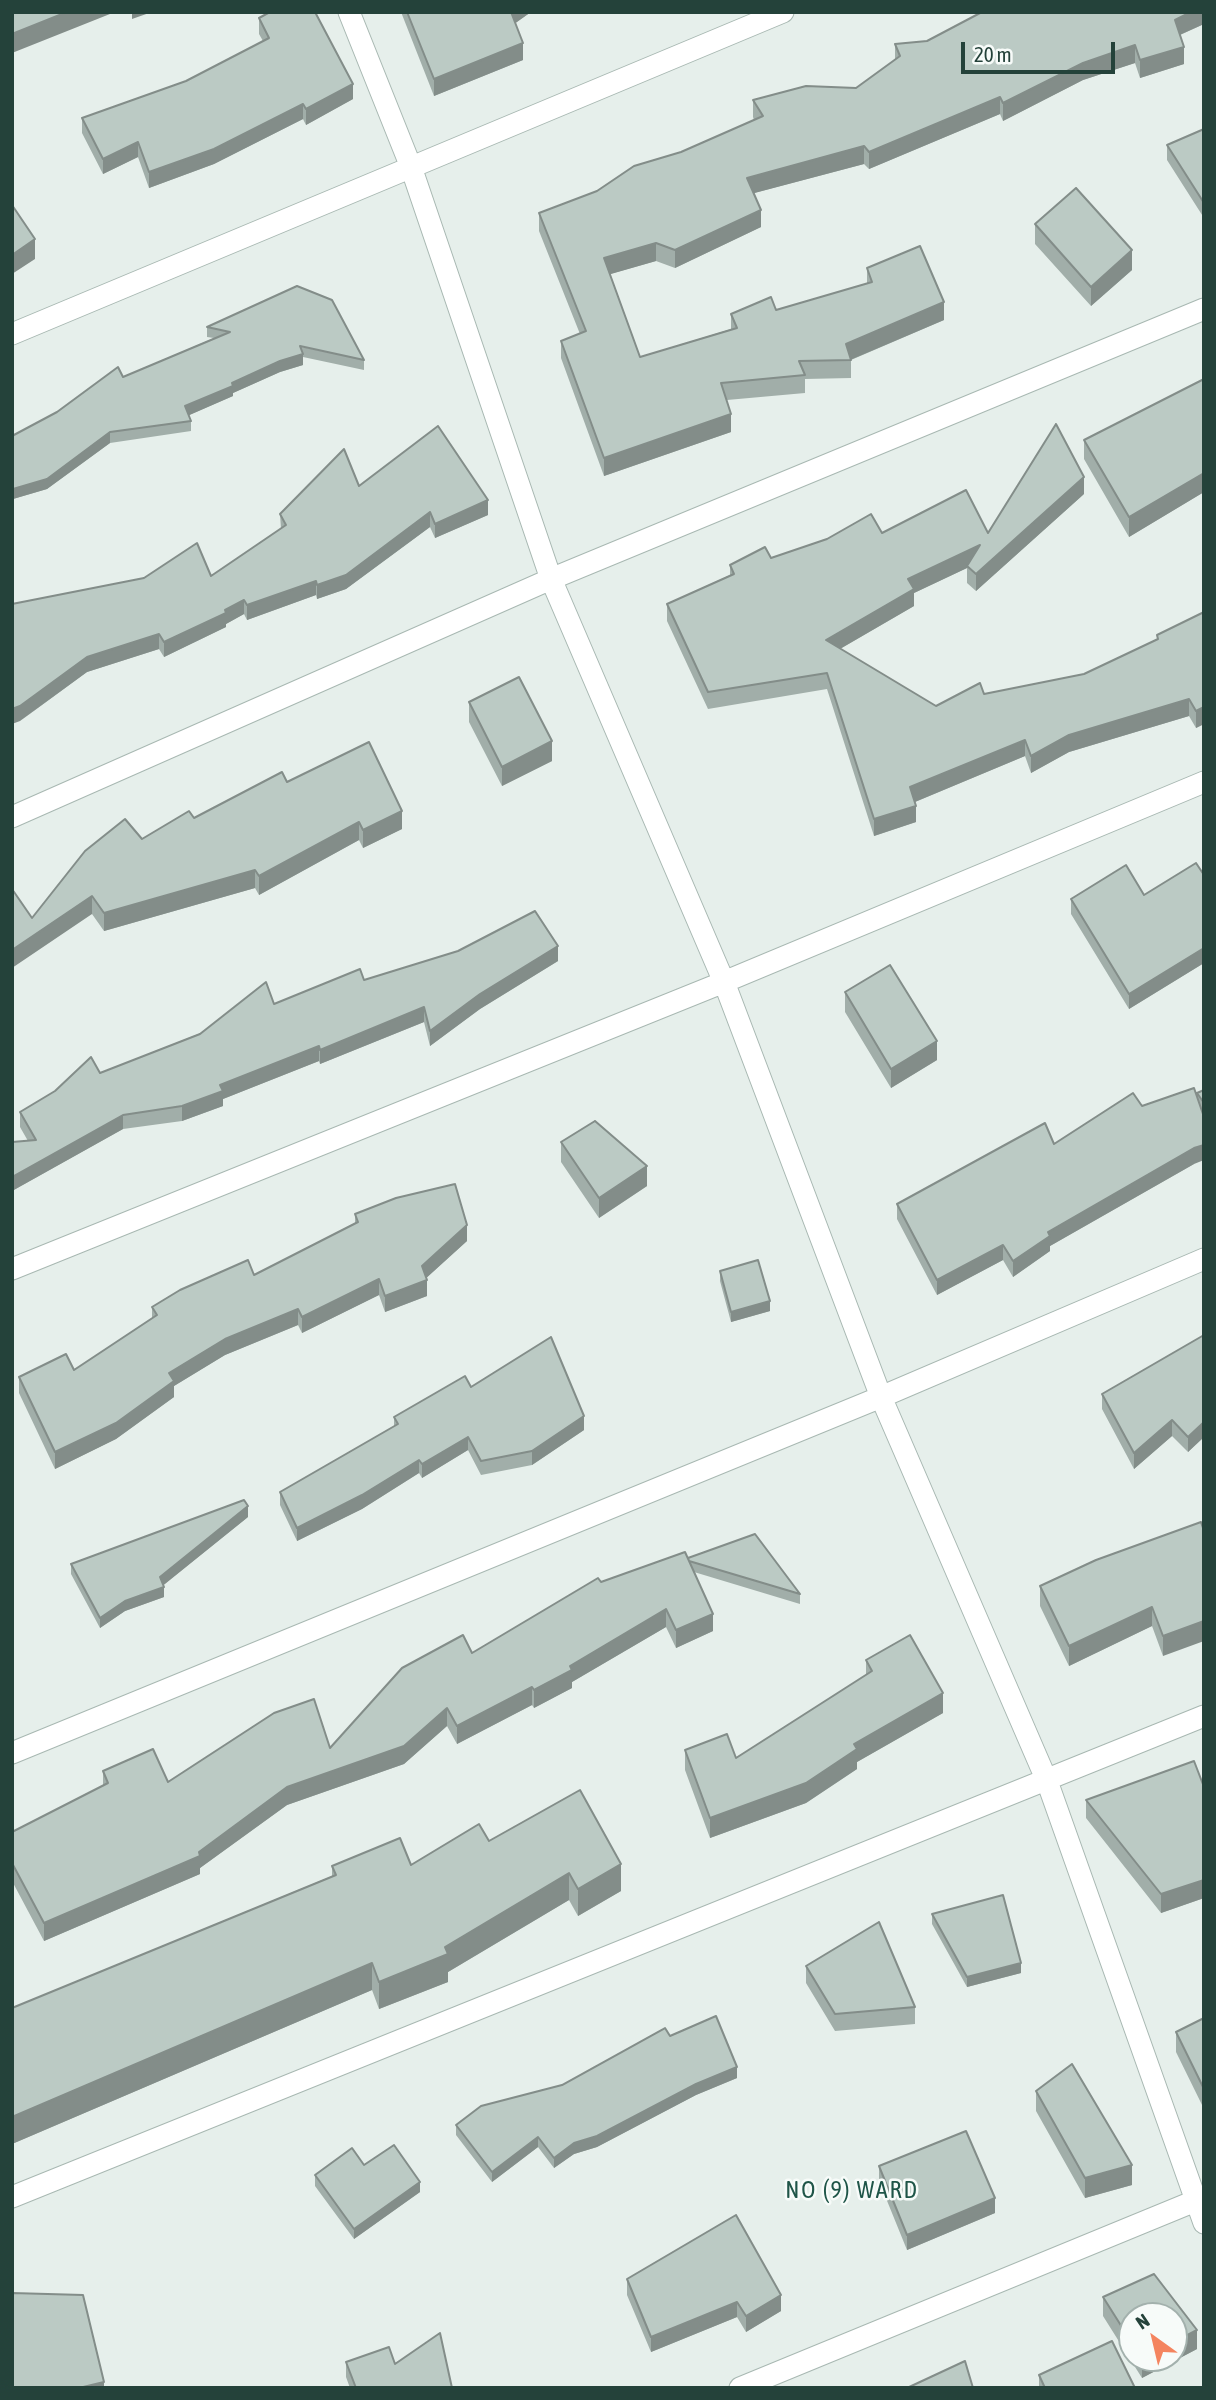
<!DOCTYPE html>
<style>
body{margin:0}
#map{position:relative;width:1216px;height:2400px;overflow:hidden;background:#e6efeb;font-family:"Asap Condensed",sans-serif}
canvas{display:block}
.frame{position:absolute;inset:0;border:14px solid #24423a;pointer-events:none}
.north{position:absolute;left:1118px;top:2302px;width:70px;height:70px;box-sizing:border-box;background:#f7fbf9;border:2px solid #a3b1ad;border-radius:50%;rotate:326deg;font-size:19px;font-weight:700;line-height:28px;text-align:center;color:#24423a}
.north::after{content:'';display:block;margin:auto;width:24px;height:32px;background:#f4845f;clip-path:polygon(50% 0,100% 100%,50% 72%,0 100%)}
.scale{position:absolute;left:961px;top:42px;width:154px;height:32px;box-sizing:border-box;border:4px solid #24423a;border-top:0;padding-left:9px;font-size:21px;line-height:24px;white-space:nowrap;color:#24423a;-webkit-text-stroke:5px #f7fbf9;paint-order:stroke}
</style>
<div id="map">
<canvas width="1216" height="2400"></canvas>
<div class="frame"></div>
<div class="north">N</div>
<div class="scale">20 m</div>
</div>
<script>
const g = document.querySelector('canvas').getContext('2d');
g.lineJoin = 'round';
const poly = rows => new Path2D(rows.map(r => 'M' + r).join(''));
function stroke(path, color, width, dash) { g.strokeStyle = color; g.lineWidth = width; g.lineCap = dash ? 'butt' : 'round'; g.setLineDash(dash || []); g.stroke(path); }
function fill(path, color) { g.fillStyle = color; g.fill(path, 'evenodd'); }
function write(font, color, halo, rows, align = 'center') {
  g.font = font + ' "Asap Condensed",sans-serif'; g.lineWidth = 5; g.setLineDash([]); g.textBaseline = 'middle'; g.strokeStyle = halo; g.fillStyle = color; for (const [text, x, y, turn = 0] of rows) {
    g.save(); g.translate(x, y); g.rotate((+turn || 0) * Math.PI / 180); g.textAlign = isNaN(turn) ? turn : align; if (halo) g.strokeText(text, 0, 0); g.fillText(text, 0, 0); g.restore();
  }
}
const minor = poly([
 [349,12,411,167,551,579,724,982,881,1397,1047,1781,1204,2223],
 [12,334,783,12],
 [12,817,551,579,1204,309],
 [12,1269,724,982,1204,782],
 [12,1753,881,1397,1204,1259],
 [12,2197,1204,1716],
 [740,2388,1195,2201]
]);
stroke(minor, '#a8b8b2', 23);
stroke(minor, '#fff', 21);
fill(poly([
 [401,12,531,12,515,23,523,60,434,96],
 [1204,12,1204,24,1180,35,1184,64,1140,78,1135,63,1083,80,1003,121,1000,114,869,169,864,164,754,193,761,227,675,268,656,261,610,274,640,357,731,329,731,314,776,310,867,284,867,268,944,320,851,360,851,378,805,379,805,393,727,400,731,432,604,476,561,358,561,341,580,334,539,231,539,213,597,191,754,120,753,117,753,100,856,88,895,60,895,44],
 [259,18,353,99,306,125,303,119,214,164,149,188,138,157,103,174,82,133,82,118,186,81,263,41,259,34],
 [1204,129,1204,218,1167,160,1167,145],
 [1035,224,1132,270,1091,306,1035,244],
 [207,327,364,360,364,370,303,357,303,365,280,372,233,393,233,396,189,415,191,421,191,431,110,443,47,489,13,499,12,436,123,377,214,338,207,337],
 [1204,379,1204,492,1129,537,1084,459,1084,440],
 [359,486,488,515,435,538,430,527,346,589,317,599,316,595,247,620,244,614,226,624,226,627,164,657,159,649,87,672,20,721,211,576,281,529,280,514],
 [1084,494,976,591,967,583,967,568,914,593,914,606,840,649,936,706,984,694,1084,674,1157,639,1157,635,1204,612,1204,724,1196,728,1189,716,1069,752,1031,773,1025,756,915,802,916,822,874,836,827,689,708,709,667,621,667,604,730,575,730,565,771,558,882,533,988,533],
 [469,702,552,761,502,786,469,722],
 [287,782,402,829,363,848,359,840,259,895,255,888,104,931,92,914,32,918,142,839],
 [1204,875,1204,963,1129,1009,1071,914,1071,899,1144,895],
 [558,961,480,1009,430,1046,424,1022,320,1064,319,1061,223,1099,223,1106,182,1121,123,1129,12,1191,12,1142,28,1141,20,1127,20,1112,100,1073,274,1004,364,980],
 [845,992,937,1060,891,1088,845,1012],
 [1204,1090,1204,1113,1201,1109,1194,1164,1050,1246,1050,1251,1013,1277,1003,1260,937,1295,897,1219,897,1204,1054,1144,1142,1106,1197,1097,1197,1093],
 [561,1142,647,1186,599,1218,561,1162],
 [355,1214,467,1241,426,1278,427,1296,385,1312,379,1295,302,1333,298,1325,225,1355,174,1386,174,1397,116,1439,55,1469,19,1393,19,1377,74,1370,152,1318,152,1307,254,1275,355,1223],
 [720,1271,770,1311,731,1322,720,1281],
 [1204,1335,1204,1437,1188,1452,1172,1436,1134,1469,1102,1409,1102,1394],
 [394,1417,584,1430,532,1465,481,1475,468,1450,422,1478,419,1473,362,1509,297,1541,280,1505,280,1492,394,1427],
 [248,1517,163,1585,164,1597,125,1611,100,1628,71,1574,71,1564],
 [1201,1522,1163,1656,1152,1626,1069,1666,1040,1606,1040,1586],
 [688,1558,800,1594,800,1604,694,1572,713,1631,676,1648,666,1627,572,1682,572,1688,534,1708,532,1705,457,1744,447,1726,404,1764,287,1805,200,1868,200,1874,44,1941,12,1881,12,1832,103,1786,103,1771,168,1782,330,1748,472,1653,601,1582],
 [866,1660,943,1713,857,1762,857,1769,806,1803,710,1838,685,1770,685,1750,736,1758,866,1675],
 [1204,1787,1204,1898,1161,1913,1086,1818,1086,1800],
 [489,1841,621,1891,578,1916,569,1900,448,1972,448,1982,379,2009,372,1990,12,2144,12,2008,332,1876,332,1866,411,1865],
 [932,1914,1021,1973,967,1987,932,1924],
 [806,1966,915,2007,915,2024,835,2031,806,1983],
 [1204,2018,1204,2109,1176,2052,1176,2032],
 [670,2036,737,2078,696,2095,597,2147,574,2154,554,2168,538,2147,492,2182,456,2135,456,2125,562,2085],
 [1036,2091,1132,2185,1085,2198,1036,2111],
 [364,2165,420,2192,354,2239,315,2186,315,2175],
 [879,2166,995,2213,907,2250,879,2181],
 [627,2279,781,2311,746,2332,737,2317,651,2352,627,2295],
 [1103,2297,1197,2349,1142,2378,1103,2316],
 [1132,2316,1174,2358,1132,2358],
 [346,2362,395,2364,452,2388,350,2388,346,2377],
 [1039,2375,1135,2388,1039,2388]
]), '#a1aea9');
fill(poly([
 [67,12,115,12,12,53,12,34],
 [132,12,152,12,132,19],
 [510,12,531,12,510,27],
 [1191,12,1204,12,1204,24,1175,37,1175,20],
 [523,43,523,60,434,96,434,79],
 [1135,45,1135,63,1083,80,1003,121,1003,103,1083,63],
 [1184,47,1184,64,1140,78,1140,60],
 [353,84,353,99,306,125,306,109],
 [1000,97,1000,114,869,169,869,152],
 [303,104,303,119,214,164,149,188,149,172],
 [138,142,138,157,103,174,103,159],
 [864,146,864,164,747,195,747,178],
 [761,210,761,227,675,268,675,250],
 [35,239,35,259,12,274,12,255],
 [656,243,656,261,604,276,604,258],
 [1132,250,1132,270,1091,306,1091,287],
 [944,302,944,320,850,360,846,344],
 [303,354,303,365,280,372,233,393,233,396,185,417,185,406,232,383,280,361],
 [731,414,731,432,604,476,604,458],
 [110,432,110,443,47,489,13,499,13,489],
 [1204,473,1204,492,1129,537,1129,517],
 [1084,477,1084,494,976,591,976,574],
 [488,500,488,515,435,538,435,524],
 [430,512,430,527,346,589,317,599,317,585],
 [980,545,967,568,914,593,914,606,826,657,826,640,908,579],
 [316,581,316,595,247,620,247,605],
 [244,600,244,614,226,624,226,627,164,657,164,642],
 [159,634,159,649,87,672,20,721,12,724,12,709,87,657],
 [1189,699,1189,716,1069,752,1031,773,1031,756,1069,735],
 [1204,707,1204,724,1196,728,1196,711],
 [1025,740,1025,756,910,804,910,787],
 [552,741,552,761,502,786,502,767],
 [916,806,916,822,874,836,874,819],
 [402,811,402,829,363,848,363,830],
 [359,822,359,840,259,895,259,876],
 [255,870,255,888,104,931,104,913],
 [92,896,92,914,12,968,12,950],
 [558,946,558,961,480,1009,430,1046,430,1031,480,994],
 [1204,948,1204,963,1129,1009,1129,994],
 [424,1007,424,1022,320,1064,320,1050],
 [937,1041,937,1060,891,1088,891,1069],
 [319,1046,319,1061,223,1099,223,1106,182,1121,182,1106,220,1085],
 [123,1115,123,1129,12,1191,12,1177],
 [1204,1145,1204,1160,1194,1164,1050,1246,1050,1251,1013,1277,1013,1261,1048,1232,1194,1148],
 [647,1166,647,1186,599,1218,599,1198],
 [467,1225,467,1241,423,1281,427,1280,427,1296,385,1312,385,1296,422,1266],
 [1003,1245,1003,1260,937,1295,937,1280],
 [379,1279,379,1295,302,1333,302,1317],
 [770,1301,770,1311,731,1322,731,1312],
 [298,1309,298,1325,225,1355,174,1386,174,1397,116,1439,55,1469,55,1452,169,1373,225,1339],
 [584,1416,584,1430,532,1465,532,1451],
 [1172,1420,1172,1436,1134,1469,1134,1453],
 [1204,1422,1204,1437,1188,1452,1188,1437],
 [468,1437,468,1450,422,1478,422,1464],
 [419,1460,419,1473,362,1509,297,1541,297,1528],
 [248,1506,248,1517,160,1588,160,1577],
 [164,1587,164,1597,125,1611,100,1628,100,1618,125,1601],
 [1152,1607,1152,1626,1069,1666,1069,1646],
 [666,1609,666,1627,572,1682,572,1688,534,1708,534,1690,570,1666],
 [713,1614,713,1631,676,1648,676,1630],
 [1204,1621,1204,1641,1163,1656,1163,1636],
 [532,1687,532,1705,457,1744,457,1726],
 [943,1693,943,1713,857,1762,857,1769,806,1803,710,1838,710,1818,854,1744],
 [447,1708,447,1726,404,1764,287,1805,200,1868,200,1874,44,1941,44,1923,199,1852,287,1787],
 [621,1864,621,1891,578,1916,578,1889],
 [569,1873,569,1900,448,1972,448,1982,379,2009,379,1982,445,1947],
 [1204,1880,1204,1898,1161,1913,1161,1894],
 [372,1963,372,1990,12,2144,12,2117],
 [1021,1963,1021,1973,967,1987,967,1977],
 [737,2067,737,2078,696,2095,597,2147,574,2154,554,2168,554,2158,574,2143,696,2084],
 [538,2137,538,2147,492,2182,492,2172],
 [1132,2165,1132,2185,1085,2198,1085,2178],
 [420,2182,420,2192,354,2239,354,2229],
 [995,2198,995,2213,907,2250,907,2235],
 [781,2295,781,2311,746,2332,746,2316],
 [737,2302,737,2317,651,2352,651,2337],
 [1197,2330,1197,2349,1142,2378,1142,2359,1174,2358,1174,2342],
 [104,2382,104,2388,79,2388]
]), '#838d89');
const building = poly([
 [12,12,67,12,12,34,12,12],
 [270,12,315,12,353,84,306,109,303,104,214,149,149,172,138,142,103,159,82,118,186,81,269,38,259,18,270,12],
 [407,12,511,12,523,43,434,79,407,12],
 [982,12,1191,12,1175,20,1184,47,1140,60,1135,45,1083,63,1003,103,1000,97,869,152,864,146,747,178,761,210,675,250,656,243,604,258,640,357,737,328,731,314,771,297,776,310,872,282,867,268,920,246,944,302,846,344,851,360,799,361,805,375,721,383,731,414,604,458,561,341,586,331,539,213,597,191,634,166,681,152,763,116,753,100,806,86,856,88,900,56,895,44,927,41,982,12],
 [1204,129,1204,203,1167,145,1204,129],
 [1076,188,1132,250,1091,287,1035,224,1076,188],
 [12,205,35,239,12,255,12,205],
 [297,286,332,300,364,360,300,346,303,354,280,361,232,383,233,386,185,406,191,421,110,432,47,479,13,489,12,436,57,412,118,367,123,377,230,332,207,327,297,286],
 [1204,379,1204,473,1129,517,1084,440,1204,379],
 [1056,424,1084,477,976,574,967,566,980,545,908,579,914,589,826,640,936,706,980,683,984,694,1084,674,1158,639,1157,635,1204,612,1204,707,1196,711,1189,699,1069,735,1031,756,1025,740,910,787,916,806,874,819,827,673,708,692,667,604,734,574,730,565,765,547,771,558,827,539,871,514,882,533,966,490,988,533,1056,424],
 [438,426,488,500,435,524,430,512,346,575,317,585,316,581,247,605,244,600,225,610,226,613,164,642,159,634,87,657,20,706,12,709,12,604,144,578,197,543,211,576,286,525,280,514,344,449,359,486,438,426],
 [519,677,552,741,502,767,469,702,519,677],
 [369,742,402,811,363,830,359,822,259,876,255,870,104,913,92,896,12,950,12,889,32,918,85,851,125,819,142,839,189,811,194,818,282,772,287,782,369,742],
 [1196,863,1204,875,1204,948,1129,994,1071,899,1126,865,1144,895,1196,863],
 [535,911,558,946,480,994,430,1031,424,1007,320,1050,319,1046,220,1085,223,1091,182,1106,123,1115,12,1177,12,1142,36,1140,20,1112,55,1091,91,1057,100,1073,200,1034,266,982,274,1004,360,969,364,980,458,951,535,911],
 [890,965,937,1041,891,1069,845,992,890,965],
 [1194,1088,1204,1117,1204,1145,1194,1148,1048,1232,1050,1236,1013,1261,1003,1245,937,1280,897,1204,1045,1123,1054,1144,1133,1093,1142,1106,1194,1088],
 [1204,1090,1204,1103,1197,1093,1204,1090],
 [595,1121,647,1166,599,1198,561,1142,595,1121],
 [455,1184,467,1225,422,1266,427,1280,385,1296,379,1279,302,1317,298,1309,225,1339,169,1373,174,1381,116,1423,55,1452,19,1377,66,1354,74,1370,157,1315,152,1307,180,1290,248,1260,254,1275,358,1222,355,1214,396,1198,455,1184],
 [758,1260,770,1301,731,1312,720,1271,758,1260],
 [1204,1335,1204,1422,1188,1437,1172,1420,1134,1453,1102,1394,1204,1335],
 [551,1337,584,1416,532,1451,481,1461,468,1437,422,1464,419,1460,362,1495,297,1528,280,1492,398,1424,394,1417,465,1376,471,1387,551,1337],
 [244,1500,248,1506,160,1577,164,1587,125,1601,100,1618,71,1564,244,1500],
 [1201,1522,1204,1531,1204,1621,1163,1636,1152,1607,1069,1646,1040,1586,1096,1560,1201,1522],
 [755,1534,800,1594,689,1561,688,1558,755,1534],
 [685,1552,713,1614,676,1630,666,1609,570,1666,572,1670,534,1690,532,1687,457,1726,447,1708,404,1746,287,1787,199,1852,200,1856,44,1923,12,1863,12,1832,108,1783,103,1771,153,1749,168,1782,274,1713,314,1699,330,1748,402,1668,463,1635,472,1653,598,1578,601,1582,685,1552],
 [910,1635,943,1693,854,1744,857,1749,806,1783,710,1818,685,1750,727,1734,736,1758,872,1671,866,1660,910,1635],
 [1194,1761,1204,1787,1204,1880,1161,1894,1086,1800,1194,1761],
 [580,1790,621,1864,578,1889,569,1873,445,1947,448,1954,379,1982,372,1963,12,2117,12,2008,336,1875,332,1866,400,1838,411,1865,479,1824,489,1841,580,1790],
 [1003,1895,1021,1963,967,1977,932,1914,1003,1895],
 [879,1922,915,2007,835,2014,806,1966,879,1922],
 [716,2016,737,2067,696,2084,597,2136,574,2143,554,2158,538,2137,492,2172,456,2125,481,2106,562,2085,665,2028,670,2036,716,2016],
 [1204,2018,1204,2089,1176,2032,1204,2018],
 [1072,2064,1132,2165,1085,2178,1036,2091,1072,2064],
 [966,2131,995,2198,907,2235,879,2166,966,2131],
 [394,2145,420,2182,354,2229,315,2175,352,2148,364,2165,394,2145],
 [736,2215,781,2295,746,2316,737,2302,651,2337,627,2279,736,2215],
 [1154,2274,1197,2330,1174,2342,1174,2316,1132,2316,1132,2343,1103,2297,1154,2274],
 [12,2293,83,2295,104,2382,79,2388,12,2388,12,2293],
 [440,2333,452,2388,356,2388,346,2362,389,2347,395,2364,440,2333],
 [1112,2341,1135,2388,1045,2388,1039,2375,1112,2341],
 [965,2361,973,2388,907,2388,965,2361]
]);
fill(building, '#bbcac4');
stroke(building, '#838d89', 2);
g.letterSpacing = '2px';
write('24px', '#1f5548', '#f7fbf9', [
 ["NO (9) WARD",852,2190]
]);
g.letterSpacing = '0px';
</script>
